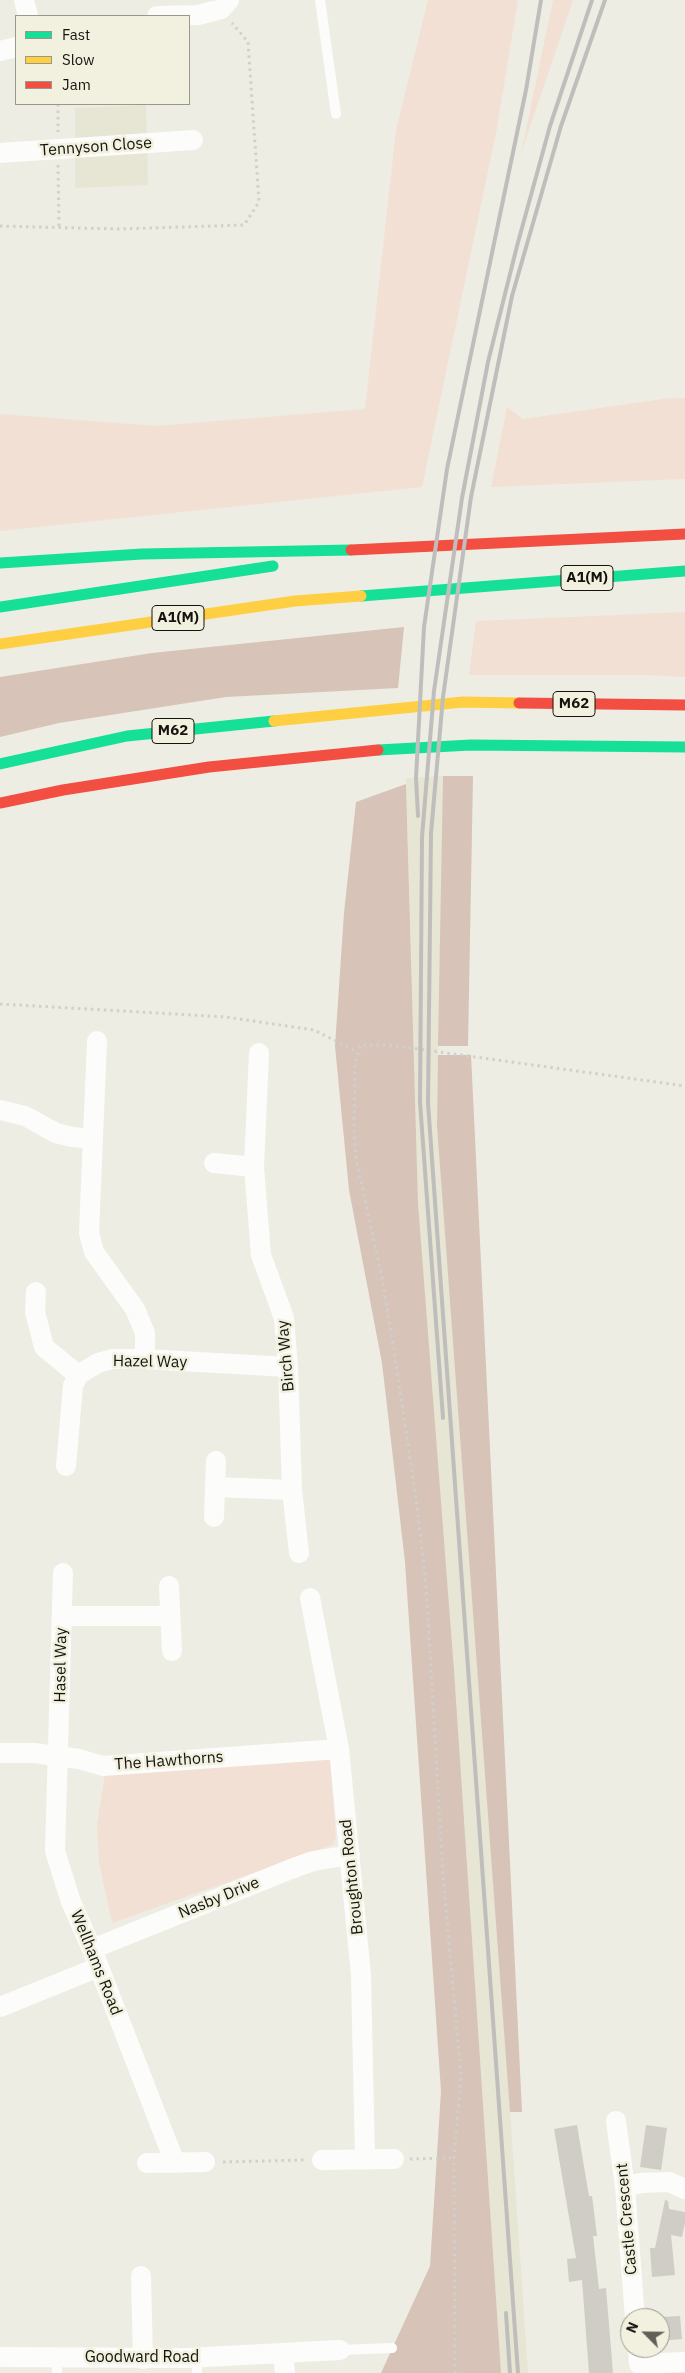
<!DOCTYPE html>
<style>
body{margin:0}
#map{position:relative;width:685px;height:2373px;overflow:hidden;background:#eeede3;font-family:"IBM Plex Sans",sans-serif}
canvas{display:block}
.legend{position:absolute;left:15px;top:15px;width:175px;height:90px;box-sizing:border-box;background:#f2f1df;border:1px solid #99988b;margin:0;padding:6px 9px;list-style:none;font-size:15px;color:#14130d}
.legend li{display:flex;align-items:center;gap:10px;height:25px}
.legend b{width:25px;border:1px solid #99988b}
.north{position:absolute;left:620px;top:2308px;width:50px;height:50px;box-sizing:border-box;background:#f2f1df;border:1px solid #99988b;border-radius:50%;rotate:293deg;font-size:14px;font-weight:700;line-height:20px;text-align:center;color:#14130d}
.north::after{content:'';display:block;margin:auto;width:18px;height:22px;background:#605f58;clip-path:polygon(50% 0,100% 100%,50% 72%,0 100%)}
</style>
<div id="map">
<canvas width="685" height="2373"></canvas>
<ul class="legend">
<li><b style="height:6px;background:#16e098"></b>Fast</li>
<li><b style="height:6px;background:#ffcf43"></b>Slow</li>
<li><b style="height:6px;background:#f24e42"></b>Jam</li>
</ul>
<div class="north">N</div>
</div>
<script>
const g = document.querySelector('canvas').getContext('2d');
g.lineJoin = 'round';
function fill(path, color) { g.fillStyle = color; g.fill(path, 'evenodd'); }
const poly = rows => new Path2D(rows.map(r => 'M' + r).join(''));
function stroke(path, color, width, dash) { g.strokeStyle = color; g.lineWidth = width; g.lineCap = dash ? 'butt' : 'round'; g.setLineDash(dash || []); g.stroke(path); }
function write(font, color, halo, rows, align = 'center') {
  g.font = font + ' "IBM Plex Sans",sans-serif'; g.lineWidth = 5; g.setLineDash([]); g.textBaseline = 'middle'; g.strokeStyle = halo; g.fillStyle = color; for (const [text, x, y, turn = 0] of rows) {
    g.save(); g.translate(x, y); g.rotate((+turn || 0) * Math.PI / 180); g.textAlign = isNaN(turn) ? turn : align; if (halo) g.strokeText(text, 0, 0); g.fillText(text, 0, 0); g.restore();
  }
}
fill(poly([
 [146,105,148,185,75,188,75,108],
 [443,776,437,1126,495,1891,528,2373,501,2373,454,1670,418,1203,406,778]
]), '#e7e5d3');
fill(poly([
 [428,0,518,0,497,128,422,487,0,531,0,414,156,426,365,409,396,130],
 [553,0,573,0,521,154],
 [670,398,685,398,685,479,491,487,507,407,523,419],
 [685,612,685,677,646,675,469,675,476,621],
 [330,1759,336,1837,332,1845,112,1923,99,1862,97,1825,105,1774]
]), '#f3e0d5');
fill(poly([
 [404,627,398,688,226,697,59,723,0,737,0,677,152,653],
 [443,776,473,776,468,1046,438,1046],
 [406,784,418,1203,454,1670,501,2373,381,2373,430,2266,441,2091,405,1562,382,1363,349,1190,335,1046,344,913,356,802],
 [438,1055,471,1055,522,2112,510,2112,437,1126]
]), '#d7c3b7');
fill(poly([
 [577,2125,589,2196,592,2196,597,2236,593,2236,599,2289,606,2288,613,2373,589,2373,582,2280,569,2282,567,2259,576,2258,554,2129],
 [646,2125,667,2128,661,2170,640,2167],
 [665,2200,668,2201,669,2209,685,2212,685,2223,682,2237,671,2235,675,2275,652,2277,650,2248,655,2248],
 [680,2316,682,2339,660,2341,660,2317]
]), '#cfcdc5');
stroke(poly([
 [58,104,58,132],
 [58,165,59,227],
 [0,226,119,229,244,225,259,202,248,42,232,23],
 [0,1004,226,1017,314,1030,358,1052],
 [410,2159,454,2158],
 [223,2162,304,2160],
 [455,2373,454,2158,461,2076,443,1875,426,1585,416,1498,394,1350,382,1278,357,1162,354,1133,355,1062,361,1045,389,1045,685,1086]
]), '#d0d0ce', 3, [2.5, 4]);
stroke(poly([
 [320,0,336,114],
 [340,2350,392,2348],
 [57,2357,57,2373],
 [197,2373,197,2357]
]), '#fcfcfb', 10);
stroke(poly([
 [24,0,28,16],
 [157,16,198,15,221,9,229,0],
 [0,51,16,47],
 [0,153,193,140],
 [97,1041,89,1233,94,1252,135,1309,145,1333,145,1359],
 [259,1053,254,1167,261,1255,284,1318,288,1367,292,1490,299,1553],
 [0,1110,25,1116,56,1133,72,1137,93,1139],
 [214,1163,254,1167],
 [36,1292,35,1312,44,1347,78,1375],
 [66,1466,73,1386,78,1375,98,1363,112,1359,145,1359,288,1367],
 [215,1487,292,1490],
 [214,1517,216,1461],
 [63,1573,55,1851,71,1902,92,1949,175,2163],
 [169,1586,172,1651],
 [310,1598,339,1749,361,1975,365,2159],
 [62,1616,170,1616],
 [0,1753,34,1753,79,1759,103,1766,339,1749],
 [92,1949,291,1869,313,1861,350,1855],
 [0,2007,99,1967],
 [616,2121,625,2187,635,2318],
 [322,2160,394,2159],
 [147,2163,205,2162],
 [625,2187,641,2183,669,2182,685,2189],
 [141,2276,143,2359],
 [638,2348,639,2364,685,2362],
 [283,2353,285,2373],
 [0,2357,186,2358,340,2350]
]), '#fcfcfb', 20);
stroke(poly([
 [0,563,142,554,351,550],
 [361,596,685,571],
 [0,607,273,566],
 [378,750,471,745,685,747],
 [0,764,127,736,274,721]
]), '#16e098', 11);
stroke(poly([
 [0,644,295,601,361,596],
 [274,721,463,702,519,703]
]), '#ffcf43', 11);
stroke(poly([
 [351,550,685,534],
 [519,703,685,705],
 [0,803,63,790,209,767,378,750]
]), '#f24e42', 11);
stroke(poly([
 [418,816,416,778,424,627,447,469,526,90,541,0],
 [443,1418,420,1102,422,837,434,691,462,498,488,362,517,246,550,126,592,0],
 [506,2313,510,2373],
 [518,2373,428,1103,431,833,443,697,471,497,512,296,561,126,605,0]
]), '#bfbebc', 4);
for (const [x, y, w] of [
 [587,578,52],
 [178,618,52],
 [574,704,42],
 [173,731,42]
]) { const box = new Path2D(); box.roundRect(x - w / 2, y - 12.5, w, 25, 4); g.fillStyle = '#f2f1df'; g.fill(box); stroke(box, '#14130d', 1); }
write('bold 15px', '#14130d', null, [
 ["A1(M)",587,578],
 ["A1(M)",178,618],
 ["M62",574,704],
 ["M62",173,731]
]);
write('16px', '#14130d', '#f2f1df', [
 ["Tennyson Close",96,147,-4],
 ["Birch Way",286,1356,-95],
 ["Hazel Way",150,1362,1],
 ["Hasel Way",61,1665,-89],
 ["The Hawthorns",169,1761,-4],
 ["Broughton Road",352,1877,-96],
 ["Nasby Drive",219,1898,-22],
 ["Wellhams Road",96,1963,68],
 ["Castle Crescent",627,2219,-95],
 ["Goodward Road",142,2357]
]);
</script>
